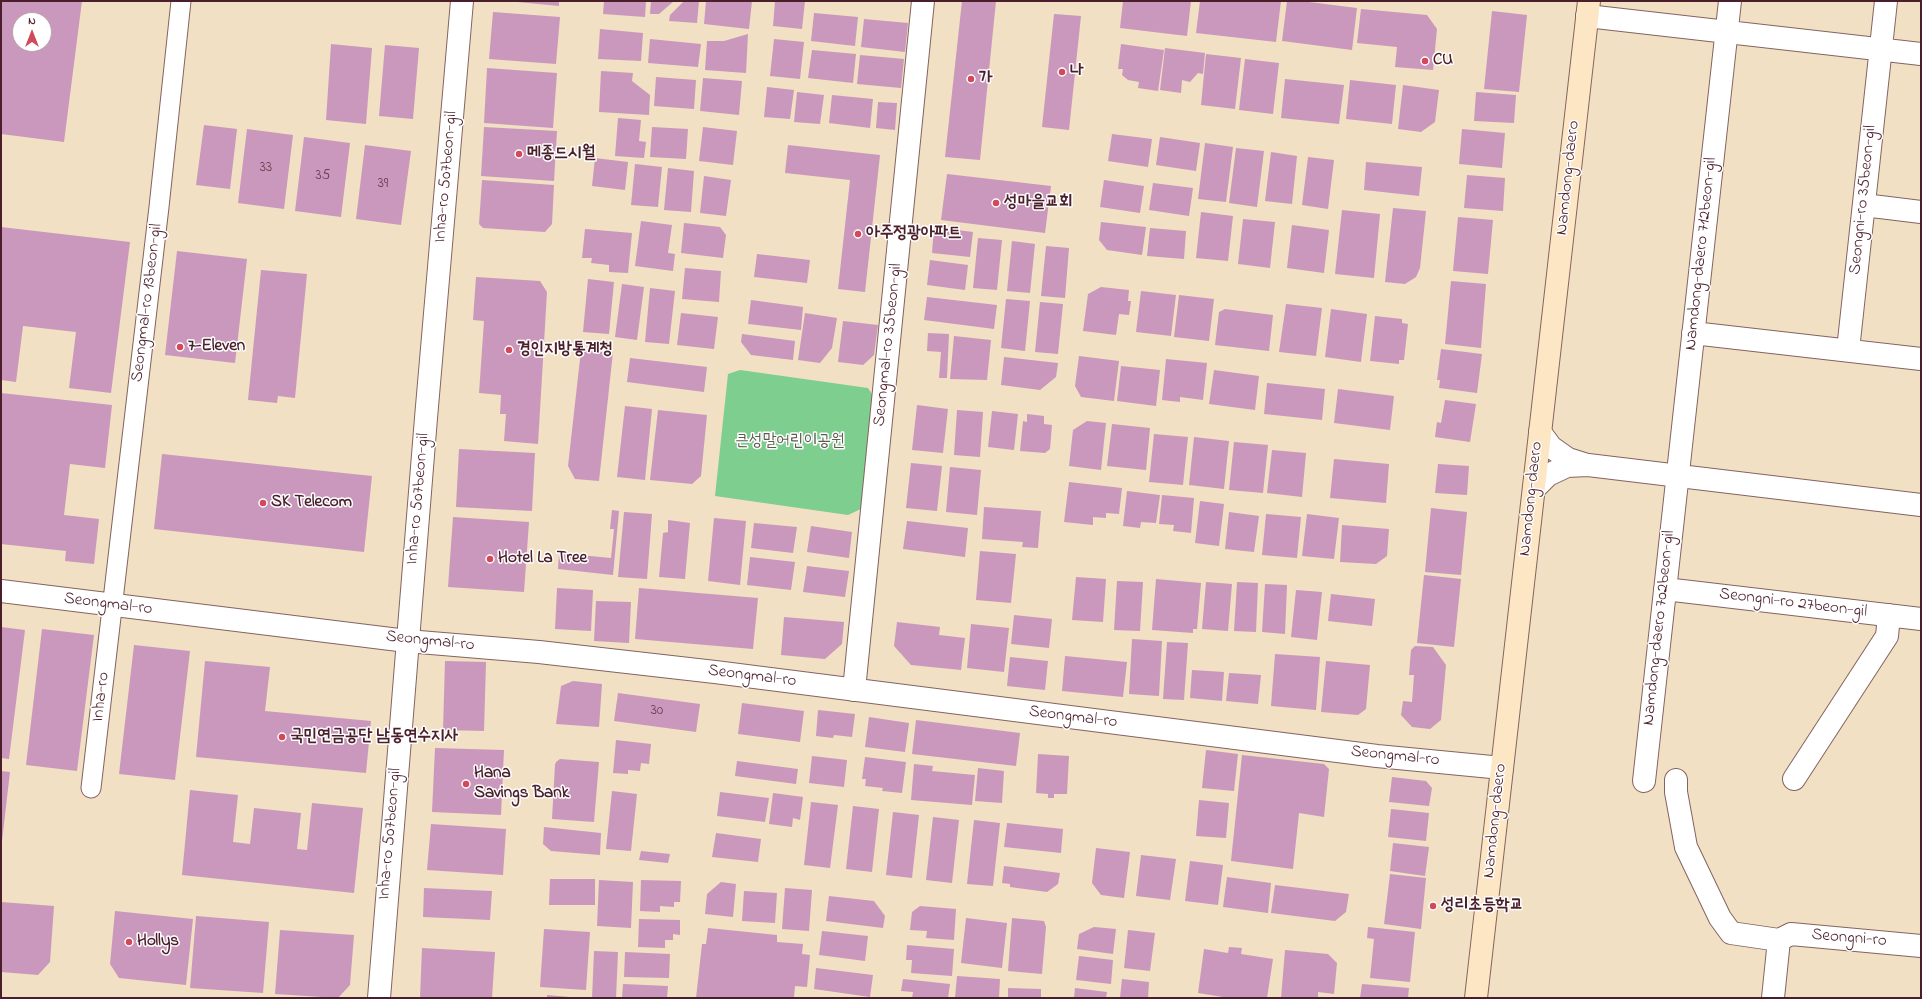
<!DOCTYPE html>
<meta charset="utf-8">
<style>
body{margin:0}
#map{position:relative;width:1922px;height:999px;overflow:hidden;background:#f1e0c3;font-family:"Indie Flower",sans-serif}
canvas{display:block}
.frame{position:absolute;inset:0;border:2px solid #4a1f2b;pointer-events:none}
.north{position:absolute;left:12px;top:12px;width:40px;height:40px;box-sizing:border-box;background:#fff;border:1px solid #b7a5aa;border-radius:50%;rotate:0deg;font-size:11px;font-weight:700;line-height:16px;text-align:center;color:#4a1f2b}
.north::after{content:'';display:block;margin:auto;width:14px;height:18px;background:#d1495b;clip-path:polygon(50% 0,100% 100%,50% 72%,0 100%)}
</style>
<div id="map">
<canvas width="1922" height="999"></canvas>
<div class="frame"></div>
<div class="north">N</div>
</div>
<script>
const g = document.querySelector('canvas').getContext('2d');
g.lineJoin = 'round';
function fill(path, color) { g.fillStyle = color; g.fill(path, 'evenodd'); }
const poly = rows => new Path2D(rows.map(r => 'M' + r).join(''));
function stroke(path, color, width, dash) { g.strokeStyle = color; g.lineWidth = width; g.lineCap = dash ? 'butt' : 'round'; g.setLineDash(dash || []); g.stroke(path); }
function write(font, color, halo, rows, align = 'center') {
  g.font = font + ' "Indie Flower","Poor Story",sans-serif'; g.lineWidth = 3; g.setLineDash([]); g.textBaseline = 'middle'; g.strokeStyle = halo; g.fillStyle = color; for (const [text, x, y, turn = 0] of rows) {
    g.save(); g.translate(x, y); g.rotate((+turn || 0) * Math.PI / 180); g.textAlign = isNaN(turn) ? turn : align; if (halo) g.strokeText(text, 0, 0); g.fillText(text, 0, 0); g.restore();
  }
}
fill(poly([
 [740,370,868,388,876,400,863,508,848,515,715,496,728,374]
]), '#7dce8f');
fill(poly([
 [1,1,82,1,64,142,1,134],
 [20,20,44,20,44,44,20,44],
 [507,1,559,1,559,6],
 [604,1,646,1,645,17,603,14],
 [651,1,674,1,659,14,650,14],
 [684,1,699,1,697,23,669,21,670,15],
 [706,1,752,1,749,29,704,24],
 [775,1,805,1,802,29,773,26],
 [962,1,996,1,980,160,945,157],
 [1123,1,1191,1,1187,36,1120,28],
 [1200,1,1281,1,1276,42,1196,33],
 [1287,1,1301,1,1357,8,1352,50,1282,41],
 [1361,9,1427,15,1437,29,1433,70,1395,67,1397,47,1357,43],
 [1492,11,1527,15,1519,92,1484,89],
 [493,12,560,17,556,64,489,59],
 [814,13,858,17,855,46,811,41],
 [1054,14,1081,16,1069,130,1042,127],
 [864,19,908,23,905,52,861,47],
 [600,29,643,33,641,61,598,59],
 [748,34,746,73,705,70,707,41,724,41],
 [650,39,701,44,698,67,648,63],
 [774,39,804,42,800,79,770,76],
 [331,44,372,48,366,124,326,120],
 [1121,44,1164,50,1158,91,1138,88,1139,82,1128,80,1122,75,1123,69,1118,69],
 [385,45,419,48,413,119,379,116],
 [1165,48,1205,53,1203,74,1198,73,1190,82,1182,80,1181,93,1160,90],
 [812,50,856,54,853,83,808,78],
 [1206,54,1241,58,1235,109,1201,105],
 [860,55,904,59,901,88,857,84],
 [1245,59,1279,63,1273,114,1239,110],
 [487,68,557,73,553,128,484,123],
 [601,71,633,73,632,81,650,95,649,115,599,112],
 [656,77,696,80,694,109,654,106],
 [703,78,742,81,739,115,700,111],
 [1285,79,1344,85,1339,124,1281,118],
 [1350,80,1396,85,1392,124,1346,119],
 [1403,85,1439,90,1435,122,1421,132,1398,129],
 [767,87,794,90,790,119,764,117],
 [797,92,824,95,820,124,794,122],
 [1476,92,1516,95,1514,123,1474,121],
 [832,95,873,99,870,128,829,123],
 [878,102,897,103,895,130,876,128],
 [618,118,641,120,639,141,646,142,644,158,615,156],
 [204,125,237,129,230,189,196,185],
 [484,127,557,131,554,181,481,176],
 [652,127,688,129,686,159,650,157],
 [703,127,737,131,733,165,699,161],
 [247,129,293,135,284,209,238,203],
 [1462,129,1505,133,1502,168,1459,164],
 [1112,134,1152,139,1148,167,1108,161],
 [304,137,350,143,341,217,295,211],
 [1160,137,1200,143,1196,171,1156,165],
 [1205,143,1233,147,1226,202,1198,199],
 [365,145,411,151,401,225,356,219],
 [788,145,880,155,865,292,838,289,850,180,785,173],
 [1236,148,1264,151,1257,207,1229,203],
 [1271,152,1297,156,1292,204,1265,201],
 [1308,157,1334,160,1328,209,1302,205],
 [595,158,628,162,625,190,592,186],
 [1366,162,1422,167,1419,196,1364,190],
 [635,164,662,167,658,207,631,205],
 [668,168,694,171,691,212,664,210],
 [947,174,1051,186,1045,233,941,220],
 [1467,175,1505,178,1503,211,1464,208],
 [704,176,731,180,726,216,700,213],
 [482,180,554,185,552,224,545,232,483,228,479,224],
 [1104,180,1144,186,1140,213,1100,207],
 [1153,183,1193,188,1189,216,1149,210],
 [1393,208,1426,211,1420,268,1416,277,1405,284,1385,282],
 [1342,210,1380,214,1374,278,1335,274],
 [1201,212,1233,216,1228,261,1196,258],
 [1458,217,1493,220,1488,274,1453,271],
 [1243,219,1275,222,1270,268,1238,264],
 [641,221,672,225,668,253,675,254,673,271,635,266],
 [1101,222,1146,227,1142,255,1107,250,1099,240],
 [684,223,720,227,726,235,723,258,681,253],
 [1292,225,1329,230,1324,273,1287,268],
 [1,227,130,242,111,393,69,388,76,332,23,326,16,382,1,380],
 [934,227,973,232,970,257,932,253],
 [1150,228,1186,231,1184,259,1147,256],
 [585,229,632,233,628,273,609,272,609,265,591,263,592,258,582,258],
 [978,238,1002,240,997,290,973,288],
 [1012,241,1035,244,1030,293,1007,291],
 [1046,246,1069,248,1065,298,1041,296],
 [177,251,247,259,235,363,165,355],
 [757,254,810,260,807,283,754,277],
 [930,260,968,265,965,290,927,285],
 [685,268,721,271,719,302,682,299],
 [261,270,307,274,295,398,278,396,277,403,248,400],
 [476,277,540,281,547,292,538,444,504,441,506,414,500,414,501,395,479,393,484,321,473,320],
 [588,279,614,282,609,334,583,332],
 [1451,281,1486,284,1481,348,1445,344],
 [622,284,644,287,637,340,615,337],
 [1101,287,1129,290,1128,301,1131,301,1129,315,1119,314,1116,335,1083,331,1088,294],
 [650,288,675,291,669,344,645,342],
 [1141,291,1176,295,1171,336,1136,332],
 [1179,295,1214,299,1209,341,1174,337],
 [927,297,997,305,994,329,924,320],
 [1006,299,1030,301,1025,351,1001,348],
 [751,300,803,307,801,330,748,324],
 [1040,302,1063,304,1058,354,1035,352],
 [1286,304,1322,308,1316,356,1279,352],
 [1225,309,1273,315,1269,351,1215,345,1219,312],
 [1331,309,1367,314,1361,362,1325,357],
 [681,313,718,317,714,349,677,345],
 [805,313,837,318,832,348,820,363,798,360],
 [1375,316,1402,319,1402,323,1408,324,1404,360,1399,360,1399,364,1370,361],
 [843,321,878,325,874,355,863,365,838,362],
 [928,333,949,334,947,378,939,378,941,352,927,351],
 [742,334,795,341,793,360,751,355,741,342],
 [954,336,991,340,987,380,950,379],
 [1441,349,1482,354,1477,393,1439,388,1440,380,1437,380],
 [581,350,613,352,599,481,575,479,568,466],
 [1079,356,1119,361,1114,401,1081,397,1075,386],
 [1004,357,1058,363,1056,377,1040,390,1001,385],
 [630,358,707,367,704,392,627,382],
 [1166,359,1207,363,1203,400,1180,397,1180,402,1162,400],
 [1121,366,1160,370,1156,406,1117,401],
 [1214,370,1259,376,1255,410,1209,404],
 [1267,383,1325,389,1322,420,1264,414],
 [1338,389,1394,396,1390,430,1334,423],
 [1,393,112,405,105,468,70,464,64,515,99,519,94,564,65,561,66,551,1,544],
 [1445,400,1476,404,1470,442,1435,437,1437,422,1441,423],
 [917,405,948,409,943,453,912,450],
 [625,406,652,409,645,480,617,477],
 [658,410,707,415,701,476,692,484,650,480],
 [957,410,983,412,980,457,954,455],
 [992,411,1018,414,1014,450,988,447],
 [1027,414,1044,416,1044,424,1052,425,1050,449,1045,453,1020,451,1023,421,1027,422],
 [1087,421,1106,423,1101,470,1069,466,1073,430],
 [1112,424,1150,428,1146,470,1107,466],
 [1154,434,1188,437,1183,485,1149,482],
 [1194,437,1229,441,1224,489,1189,485],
 [1234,442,1268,445,1263,493,1229,490],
 [459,449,535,453,532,511,456,507],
 [1272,450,1306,453,1302,497,1267,493],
 [162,454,372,476,364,552,154,529],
 [1334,459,1389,464,1386,503,1330,498],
 [911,463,942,466,937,511,906,508],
 [1438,464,1469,466,1467,495,1435,493],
 [950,467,981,470,977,515,946,512],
 [1069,482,1122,488,1119,514,1106,513,1106,518,1093,517,1093,525,1064,522],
 [1127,491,1160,495,1156,523,1141,522,1140,528,1123,526],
 [1162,495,1194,498,1191,533,1173,531,1174,525,1159,524],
 [1200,501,1224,504,1219,546,1195,543],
 [984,507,1041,511,1038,548,1022,547,1023,542,982,539],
 [1431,508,1467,512,1461,575,1425,572],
 [612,510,619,511,613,575,558,569,559,553,611,558,614,529,610,529],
 [624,512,652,514,647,579,618,577],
 [1229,512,1259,516,1254,552,1225,549],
 [1266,514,1301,517,1297,558,1262,555],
 [1307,514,1339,518,1334,559,1302,556],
 [453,517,529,522,524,592,448,587],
 [714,518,746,521,740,585,708,581],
 [668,520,690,523,685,579,659,577,663,533,668,532],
 [907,521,968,528,965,557,903,549],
 [754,523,797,527,793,553,751,548],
 [1342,525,1389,529,1387,556,1376,564,1340,562],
 [811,526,852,532,849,558,807,552],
 [980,551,1016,554,1011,603,976,600],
 [750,557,795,562,791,590,747,585],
 [807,566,849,571,845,597,803,592],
 [1424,575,1461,579,1454,647,1417,643],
 [1076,577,1106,579,1103,622,1072,620],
 [1156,579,1201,583,1197,629,1193,629,1193,633,1152,630],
 [1117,581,1143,582,1140,631,1114,630],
 [1206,582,1232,584,1228,631,1202,629],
 [1237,582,1258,583,1256,632,1234,631],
 [1265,584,1287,585,1285,634,1262,632],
 [557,588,593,590,591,631,555,629],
 [639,588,758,598,753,649,635,639],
 [1296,590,1322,592,1317,640,1291,637],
 [1331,594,1375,599,1372,626,1328,621],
 [596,601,631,602,629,643,594,641],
 [1014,615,1052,619,1049,648,1011,644],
 [784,617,844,622,842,644,825,659,781,655],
 [897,622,940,627,939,635,965,638,961,670,911,665,894,646],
 [971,624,1009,628,1004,672,967,668],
 [1,627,25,630,9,759,1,758],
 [42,629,94,635,77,771,26,765],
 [1132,639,1162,641,1159,696,1129,694],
 [1167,642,1188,643,1184,700,1163,699],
 [134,645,190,651,175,780,119,774],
 [1415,646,1433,647,1446,665,1441,720,1430,729,1412,727,1401,715,1403,701,1412,702,1414,675,1409,675,1411,650],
 [1275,654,1320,657,1316,710,1271,706],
 [1065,656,1127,662,1123,697,1062,691],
 [1010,657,1048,661,1045,690,1007,686],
 [205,661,270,667,265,711,371,721,366,773,196,757],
 [445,661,486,662,484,731,443,730],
 [1326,661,1370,665,1366,709,1358,715,1321,712],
 [1192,670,1224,672,1222,701,1190,698],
 [1229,673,1261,675,1258,704,1226,701],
 [573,681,602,684,599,727,556,724,561,686],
 [618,693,700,704,696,732,614,721],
 [742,703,804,711,800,742,738,734],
 [818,710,855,714,852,737,834,735,833,738,816,736],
 [869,717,909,723,905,752,865,747],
 [916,720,1020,733,1016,766,912,754],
 [616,740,651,744,649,764,641,763,640,771,628,770,628,774,613,773],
 [435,748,504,750,501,815,432,812],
 [1206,750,1238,754,1234,791,1202,788],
 [1038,754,1069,756,1067,794,1054,794,1054,798,1048,798,1048,794,1036,793],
 [1242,755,1324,764,1329,769,1324,817,1299,813,1293,869,1231,861],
 [812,756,847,760,844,787,809,783],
 [865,757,906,762,902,793,882,791,883,788,865,786,866,779,862,779],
 [560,759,599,762,594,822,552,819,555,765,556,762],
 [737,761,798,769,796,784,735,776],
 [914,764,933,766,932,771,975,775,972,805,911,800],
 [978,768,1004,771,1002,803,975,801],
 [1,771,10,772,2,841,1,841],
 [1392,777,1426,781,1432,788,1429,806,1389,802],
 [190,790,238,795,233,842,250,844,254,808,301,813,297,849,307,850,312,803,363,808,354,893,182,875],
 [612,791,637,794,631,851,606,849],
 [720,792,769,798,765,822,717,816],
 [773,793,803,797,800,820,793,818,792,827,769,824],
 [1199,800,1229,803,1226,838,1196,836],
 [811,802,838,805,830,868,804,865],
 [853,806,879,809,872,872,846,869],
 [1391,809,1429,813,1426,841,1388,837],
 [893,812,919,815,912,878,886,875],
 [933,817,959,820,952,883,926,880],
 [974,820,1000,823,993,886,967,884],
 [1007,823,1063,829,1061,853,1004,847],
 [431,824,506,829,503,875,427,870],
 [544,827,601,833,600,855,551,851,543,844],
 [716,833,761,839,758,862,712,857],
 [1393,843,1429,847,1425,876,1390,871],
 [1096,848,1130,852,1124,898,1101,895,1092,883],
 [641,851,670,854,668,863,639,860],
 [1141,855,1176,859,1170,900,1136,896],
 [1190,861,1223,865,1218,905,1185,901],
 [1004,866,1060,873,1058,884,1047,892,1010,887,1010,884,1002,883],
 [1390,874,1426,878,1421,929,1384,924],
 [1227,877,1271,883,1268,913,1223,907],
 [550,879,595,879,595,905,549,905],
 [599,880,633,882,631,928,597,926],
 [641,880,681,881,680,902,674,902,674,907,660,906,660,912,640,911],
 [721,882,736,884,733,917,705,914,707,894],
 [1275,885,1349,894,1346,912,1335,921,1271,913],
 [424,888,492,891,490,920,423,917],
 [785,888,812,890,809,931,782,929],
 [744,891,777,893,775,923,742,921],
 [829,896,874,901,885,916,883,928,826,921],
 [1,902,54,906,50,962,38,975,1,972],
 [920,906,956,909,954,940,926,938,927,931,910,930,912,912],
 [115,911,193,919,186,985,119,978,110,964],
 [196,916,269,922,263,993,190,988],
 [966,918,1007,923,1002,968,961,963],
 [1012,918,1044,921,1046,927,1042,974,1008,971],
 [639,919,680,920,680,935,673,934,673,940,665,940,665,948,638,947],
 [1094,927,1116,929,1113,954,1077,949,1079,934],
 [1368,927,1415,932,1410,982,1370,978,1374,939,1367,938],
 [708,928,777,935,777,942,803,944,802,954,810,955,807,987,795,986,794,998,696,998,702,944,706,944],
 [544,929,590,932,586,990,540,987],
 [280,930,354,935,350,985,338,998,275,994],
 [1128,930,1155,933,1150,971,1124,968],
 [822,931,868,936,865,961,819,955],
 [907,945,954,949,952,976,911,973,912,960,906,960],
 [1229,947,1242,948,1241,954,1273,959,1267,998,1229,998,1198,993,1204,949,1228,953],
 [422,948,495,952,492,998,420,998],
 [1285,950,1328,954,1337,963,1334,994,1318,992,1318,998,1281,998],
 [594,951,618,952,616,998,592,998],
 [625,952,670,954,669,978,624,977],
 [1079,956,1113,960,1111,984,1076,980],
 [816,968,873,975,870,997,814,989],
 [957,976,1000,979,999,998,955,998],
 [903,979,950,984,948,998,912,998,913,992,901,991],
 [1122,979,1149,982,1148,998,1120,998],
 [623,984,668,986,667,998,622,998],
 [1362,984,1409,988,1408,998,1360,998],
 [1008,988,1041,989,1041,998,1008,998],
 [1075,988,1107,992,1106,998,1074,998],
 [547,995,570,997,570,998,547,998]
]), '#ca98bc');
const pedestrian = poly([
 [91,788,159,207,181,1]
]);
const minor = poly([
 [1587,16,1921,54],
 [1864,205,1921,212],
 [1693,333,1921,359],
 [1848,350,1886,1],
 [1540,432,1551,447,1568,459,1587,465],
 [1534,489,1548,475,1567,466,1588,465,1921,505],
 [1665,589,1921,619],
 [854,690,923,1],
 [1794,779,1887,636,1889,615],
 [1676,780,1676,792,1686,847,1720,918,1731,933,1779,940],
 [1644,781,1730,1],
 [1779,940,1791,934,1921,946],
 [379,998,426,418,462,1],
 [1773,998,1779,940]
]);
const tertiary = poly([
 [1,591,407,641,539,652,715,672,1377,756,1502,768]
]);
const secondary = poly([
 [1476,998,1589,1]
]);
stroke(pedestrian, '#846360', 21);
stroke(minor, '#846360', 24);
stroke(tertiary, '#846360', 24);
stroke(secondary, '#846360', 24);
stroke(pedestrian, '#fff', 19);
stroke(minor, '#fff', 22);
stroke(tertiary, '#fff', 22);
stroke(secondary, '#fce6c4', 22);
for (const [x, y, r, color] of [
 [1425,61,4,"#d1495b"],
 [1062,72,4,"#d1495b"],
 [971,79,4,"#d1495b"],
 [519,154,4,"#d1495b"],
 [996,203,4,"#d1495b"],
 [858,234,4,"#d1495b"],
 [180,347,4,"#d1495b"],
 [509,350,4,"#d1495b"],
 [263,503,4,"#d1495b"],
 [490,559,4,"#d1495b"],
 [282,737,4,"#d1495b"],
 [466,784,4,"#d1495b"],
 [1433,906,4,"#d1495b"],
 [129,942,4,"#d1495b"]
]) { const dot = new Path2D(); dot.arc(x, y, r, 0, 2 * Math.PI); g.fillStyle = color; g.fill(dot); stroke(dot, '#fff', 1.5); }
write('15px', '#6a3d4f', null, [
 ["33",266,169],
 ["35",323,177],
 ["39",383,185],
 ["30",657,712]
]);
write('bold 17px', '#4a1f2b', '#fff', [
 ["CU",1433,61],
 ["나",1070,72],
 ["가",979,79],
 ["메종드시월",527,154],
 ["성마을교회",1004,203],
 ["아주정광아파트",866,234],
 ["7-Eleven",188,347],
 ["경인지방통계청",517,350],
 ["SK Telecom",271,503],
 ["Hotel La Tree",498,559],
 ["국민연금공단 남동연수지사",290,737],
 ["Hana",474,774],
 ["Savings Bank",474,794],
 ["성리초등학교",1441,906],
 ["Hollys",137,942]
], 'left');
write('17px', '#4a1f2b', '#fff', [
 ["Inha-ro 507beon-gil",447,177,-85],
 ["Namdong-daero",1569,178,-84],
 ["Seongni-ro 35beon-gil",1864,200,-84],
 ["Namdong-daero 712beon-gil",1702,254,-84],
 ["Seongmal-ro 13beon-gil",148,303,-83],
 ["Seongmal-ro 35beon-gil",889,345,-84],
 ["Inha-ro 507beon-gil",419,499,-85],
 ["Namdong-daero",1532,499,-84],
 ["Seongni-ro 27beon-gil",1793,604,7],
 ["Seongmal-ro",108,605,7],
 ["Namdong-daero 702beon-gil",1660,628,-84],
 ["Seongmal-ro",430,642,6],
 ["Seongmal-ro",752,677,7],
 ["Inha-ro",102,697,-83],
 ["Seongmal-ro",1073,718,7],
 ["Seongmal-ro",1395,757,6],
 ["Namdong-daero",1496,821,-84],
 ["Inha-ro 507beon-gil",391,834,-85],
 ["Seongni-ro",1849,939,5]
]);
write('17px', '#5c5c4e', '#fff', [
 ["큰성말어린이공원",790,442]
]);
</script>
